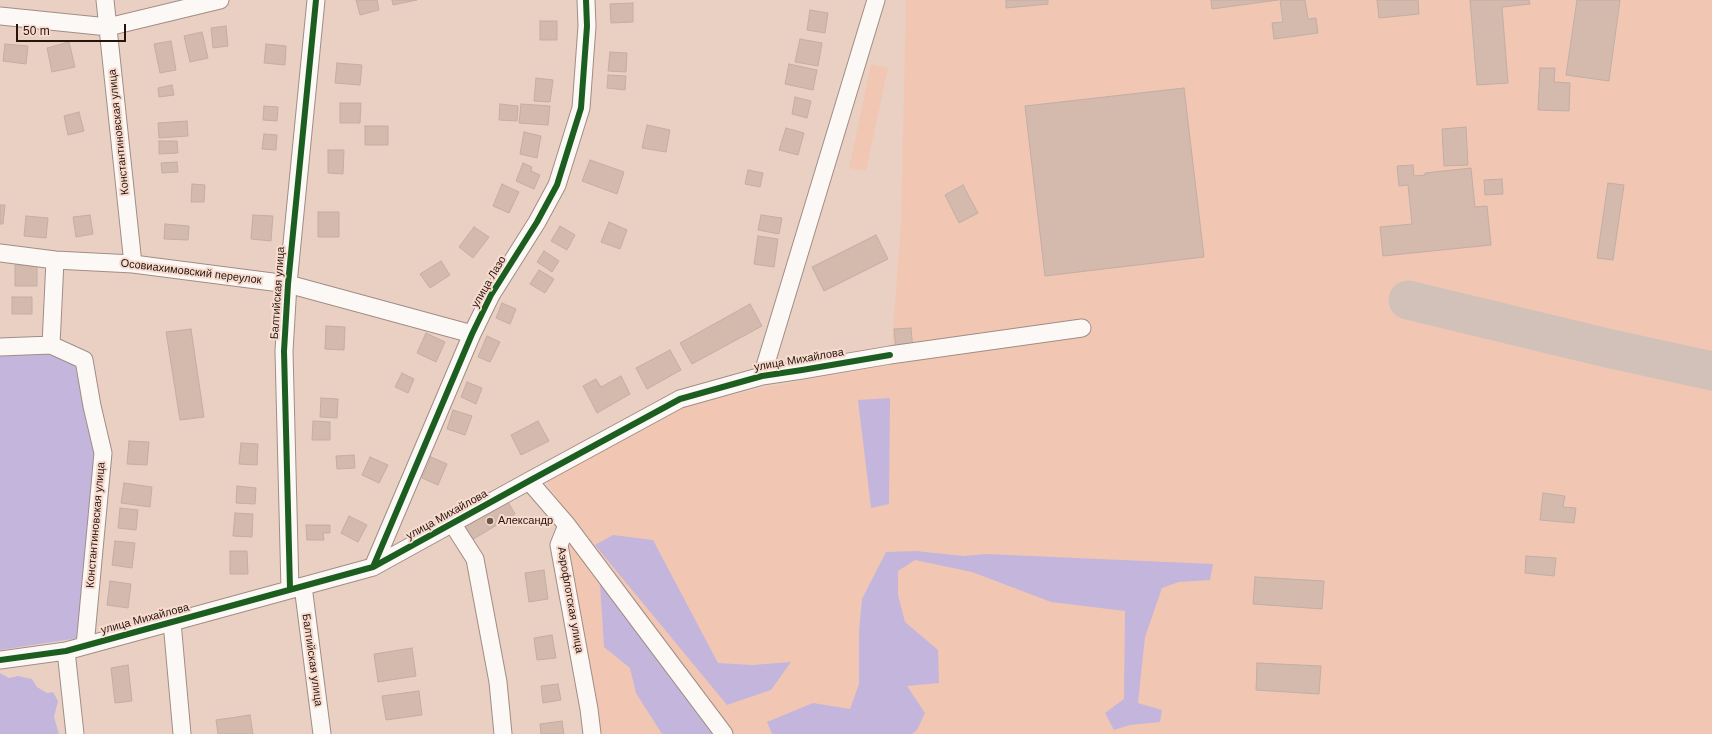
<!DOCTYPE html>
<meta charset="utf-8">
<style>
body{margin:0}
#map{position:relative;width:1712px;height:734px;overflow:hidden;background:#ead0c3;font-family:Helvetica,sans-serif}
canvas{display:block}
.scale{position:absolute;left:16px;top:24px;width:110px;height:18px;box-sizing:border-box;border:2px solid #25150d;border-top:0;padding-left:5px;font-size:12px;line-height:14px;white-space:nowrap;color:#25150d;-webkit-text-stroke:3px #f8dbcf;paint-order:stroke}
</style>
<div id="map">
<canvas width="1712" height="734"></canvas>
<div class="scale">50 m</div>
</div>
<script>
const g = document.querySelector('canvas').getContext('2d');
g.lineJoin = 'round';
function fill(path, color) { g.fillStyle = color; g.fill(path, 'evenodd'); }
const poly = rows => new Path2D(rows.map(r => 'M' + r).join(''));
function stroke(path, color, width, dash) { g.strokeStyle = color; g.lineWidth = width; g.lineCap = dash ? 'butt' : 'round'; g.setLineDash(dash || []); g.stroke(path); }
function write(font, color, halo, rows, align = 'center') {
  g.font = font + ' Helvetica,sans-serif'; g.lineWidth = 4; g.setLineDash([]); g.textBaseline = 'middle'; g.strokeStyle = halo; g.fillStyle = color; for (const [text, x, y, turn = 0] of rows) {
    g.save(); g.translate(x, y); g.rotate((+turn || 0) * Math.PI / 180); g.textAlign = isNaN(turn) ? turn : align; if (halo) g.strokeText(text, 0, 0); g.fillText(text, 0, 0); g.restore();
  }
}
fill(poly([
 [906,0,1712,0,1712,734,597,734,567,552,570,522,546,481,682,407,766,387,890,365,901,224],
 [871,64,888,68,866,171,849,168]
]), '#f1c7b4');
fill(poly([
 [21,354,51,354,75,364,95,455,79,638,0,650,0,356],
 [890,398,889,504,871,508,858,400],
 [613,535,653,540,718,663,752,665,791,662,771,690,727,705,595,545],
 [916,551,964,556,986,554,1213,564,1210,580,1179,582,1162,588,1145,637,1138,703,1162,710,1160,722,1130,725,1114,730,1105,713,1124,699,1125,611,1051,602,972,572,915,560,898,571,898,595,905,622,938,650,939,683,907,686,925,713,917,730,912,734,772,734,767,722,813,703,850,709,859,684,859,631,862,599,886,552],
 [600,584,728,734,662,734,636,693,630,668,604,647],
 [0,673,9,678,18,676,32,679,37,687,47,693,53,692,58,701,54,717,59,734,0,734]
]), '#c4b5dc');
stroke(poly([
 [1408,300,1607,348,1712,371]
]), '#d2c1b9', 39);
const building = poly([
 [356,0,377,0,379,10,360,15,356,0],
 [392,0,417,0,393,5,392,0],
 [1006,0,1048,0,1048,4,1006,8,1006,0],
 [1211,0,1278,0,1212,9,1211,0],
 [1280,0,1305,0,1308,19,1316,18,1318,33,1274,39,1272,23,1283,22,1280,0],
 [1377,0,1418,0,1419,14,1379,18,1377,0],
 [1470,0,1529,0,1530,4,1502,7,1508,83,1477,85,1470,0],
 [1577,0,1620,0,1609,81,1566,75,1577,0],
 [633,3,633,22,611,23,610,4,633,3],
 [810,10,828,13,825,33,807,30,810,10],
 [540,21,557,21,557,40,540,40,540,21],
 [226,26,228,46,213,48,211,28,226,26],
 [202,32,208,58,190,62,184,36,202,32],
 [800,39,822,43,818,66,795,62,800,39],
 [171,41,176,70,160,73,154,44,171,41],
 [69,42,75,67,52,72,47,48,69,42],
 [5,44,28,46,26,64,3,61,5,44],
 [266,44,286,46,285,65,264,63,266,44],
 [610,52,627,53,626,72,608,71,610,52],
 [337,63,362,65,360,85,335,83,337,63],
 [789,64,817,70,813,90,785,84,789,64],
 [1540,68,1555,68,1554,82,1570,83,1569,111,1538,110,1540,68],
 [608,75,626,76,625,90,607,88,608,75],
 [536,78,553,80,550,102,534,101,536,78],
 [172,85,174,95,159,97,158,88,172,85],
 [1184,88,1204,257,1045,276,1025,106,1184,88],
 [795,97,811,101,807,118,792,114,795,97],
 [340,103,361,103,360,123,340,123,340,103],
 [500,104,518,106,517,121,499,120,500,104],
 [521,104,550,106,548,125,519,123,521,104],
 [264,106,278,107,277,121,263,120,264,106],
 [79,112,84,131,68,135,64,116,79,112],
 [187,121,188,136,159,138,158,123,187,121],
 [647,125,670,130,666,152,642,148,647,125],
 [365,126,388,126,388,145,365,145,365,126],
 [1466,127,1468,165,1444,166,1442,129,1466,127],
 [786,128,804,133,798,155,779,150,786,128],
 [524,132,541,136,537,158,520,154,524,132],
 [264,134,277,135,276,150,262,149,264,134],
 [159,141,177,141,178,153,159,154,159,141],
 [328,150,344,150,343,174,328,173,328,150],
 [590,160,624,172,617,194,582,181,590,160],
 [177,162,178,172,162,173,161,163,177,162],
 [523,163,532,167,531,171,540,175,534,189,516,181,523,163],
 [1413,165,1414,176,1425,175,1425,173,1471,168,1475,207,1487,206,1491,245,1383,256,1380,227,1412,224,1408,185,1399,186,1397,166,1413,165],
 [748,170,763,173,760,187,745,184,748,170],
 [1502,179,1503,194,1485,195,1484,180,1502,179],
 [1608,183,1624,185,1613,260,1597,258,1608,183],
 [192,184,205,185,204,202,191,202,192,184],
 [502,184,519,192,509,213,493,206,502,184],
 [963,185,978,213,959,223,945,195,963,185],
 [0,205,5,205,3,224,0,224,0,205],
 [318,212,339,212,339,237,318,237,318,212],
 [90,215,93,234,76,237,73,217,90,215],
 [253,215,273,216,271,241,251,239,253,215],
 [761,215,782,218,779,234,758,230,761,215],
 [26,216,48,218,46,238,24,236,26,216],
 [609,222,627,230,620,249,601,242,609,222],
 [165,224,189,226,188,240,164,239,165,224],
 [560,226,575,235,567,250,551,241,560,226],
 [474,227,489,237,473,258,459,247,474,227],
 [876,235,888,259,824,291,812,267,876,235],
 [758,236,778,239,774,267,754,264,758,236],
 [544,251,559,261,552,272,537,262,544,251],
 [441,261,450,275,430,288,420,274,441,261],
 [15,265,37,266,37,286,15,286,15,265],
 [539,270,554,279,545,293,530,284,539,270],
 [12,297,32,297,32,314,12,314,12,297],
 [502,303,516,309,510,324,496,318,502,303],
 [750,304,762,326,692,364,680,343,750,304],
 [326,326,345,327,344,350,325,349,326,326],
 [911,328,913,350,896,351,894,329,911,328],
 [191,329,204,417,180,420,166,332,191,329],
 [426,333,445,342,436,362,417,353,426,333],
 [487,336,500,342,490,362,478,357,487,336],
 [670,350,681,370,647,389,636,368,670,350],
 [402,373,414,379,408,393,395,387,402,373],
 [621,376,630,394,597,413,583,386,596,379,601,387,621,376],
 [467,382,482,388,476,404,461,397,467,382],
 [321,398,338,399,337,418,320,417,321,398],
 [453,410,472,416,465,435,447,429,453,410],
 [313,421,330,422,330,440,312,440,313,421],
 [538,421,549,441,521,455,511,435,538,421],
 [129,441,149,442,147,465,127,464,129,441],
 [241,443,258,444,257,465,239,464,241,443],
 [354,455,355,468,337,469,336,456,354,455],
 [370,457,388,465,379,483,362,475,370,457],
 [431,457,447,464,438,485,422,478,431,457],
 [124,483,152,487,150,507,121,503,124,483],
 [237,486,256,488,255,504,236,503,237,486],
 [1543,493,1565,496,1563,507,1576,508,1574,523,1540,520,1543,493],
 [508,502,515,514,472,540,464,527,508,502],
 [120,508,138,510,136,530,118,528,120,508],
 [235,513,253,514,252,537,233,536,235,513],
 [349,516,367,525,358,542,341,533,349,516],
 [306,525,330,525,330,533,323,533,324,540,307,540,306,525],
 [115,541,135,543,132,568,112,565,115,541],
 [230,551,247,551,248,574,230,574,230,551],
 [1526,556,1556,558,1554,576,1525,573,1526,556],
 [544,570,548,599,529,602,525,573,544,570],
 [1255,577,1324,581,1322,609,1253,604,1255,577],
 [110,581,131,584,128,608,107,605,110,581],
 [552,635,556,658,537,660,534,638,552,635],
 [412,648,416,676,378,682,374,654,412,648],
 [1257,663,1321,666,1319,694,1256,690,1257,663],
 [128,665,132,701,115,703,111,668,128,665],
 [558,684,561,700,543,703,541,686,558,684],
 [419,691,422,715,386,720,382,696,419,691],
 [250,715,253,734,218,734,216,720,250,715],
 [562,721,564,734,541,734,540,724,562,721]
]);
fill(building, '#d4b9ad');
stroke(building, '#c2aea5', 1);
const minor = poly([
 [105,0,133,264],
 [0,16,108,27,220,0],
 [0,253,55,260,133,264,288,284,472,334],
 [51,345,55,260],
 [0,347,51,345,84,360,92,406,103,453,85,646],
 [762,376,876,0],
 [529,481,567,525,559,545,589,709,592,734],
 [452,523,475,559,498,682,503,734],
 [567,525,724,734],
 [373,567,472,334,491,295,537,222,557,185,581,108,587,26,586,0],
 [303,586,322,734],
 [290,589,284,351,288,284,316,0],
 [172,622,182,734],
 [66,651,75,734],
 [0,660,66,651,373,567,529,481,680,399,762,376,802,370,890,355,1082,328]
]);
stroke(minor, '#a18d84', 19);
stroke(minor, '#fcf8f6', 17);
stroke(poly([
 [373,567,472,334,491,295,537,222,557,185,581,108,587,26,586,0],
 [290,589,284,351,288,284,316,0],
 [0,660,66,651,373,567,529,481,680,399,762,376,802,370,890,355]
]), '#1b5e20', 6);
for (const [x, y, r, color] of [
 [490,521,4,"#6a564d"]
]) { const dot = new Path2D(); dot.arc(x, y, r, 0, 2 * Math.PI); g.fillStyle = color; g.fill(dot); stroke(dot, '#f8dbcf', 1.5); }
write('11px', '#25150d', '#f8dbcf', [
 ["Константиновская улица",119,132,-96],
 ["Осовиахимовский переулок",191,272,7],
 ["улица Лазо",489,282,-60],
 ["Балтийская улица",278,293,-86],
 ["улица Михайлова",799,360,-10],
 ["улица Михайлова",447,515,-29],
 ["Константиновская улица",96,525,-85],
 ["Аэрофлотская улица",570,600,80],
 ["улица Михайлова",145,619,-15],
 ["Балтийская улица",312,660,82]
]);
write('11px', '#25150d', '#f8dbcf', [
 ["Александр",498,521]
], 'left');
</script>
